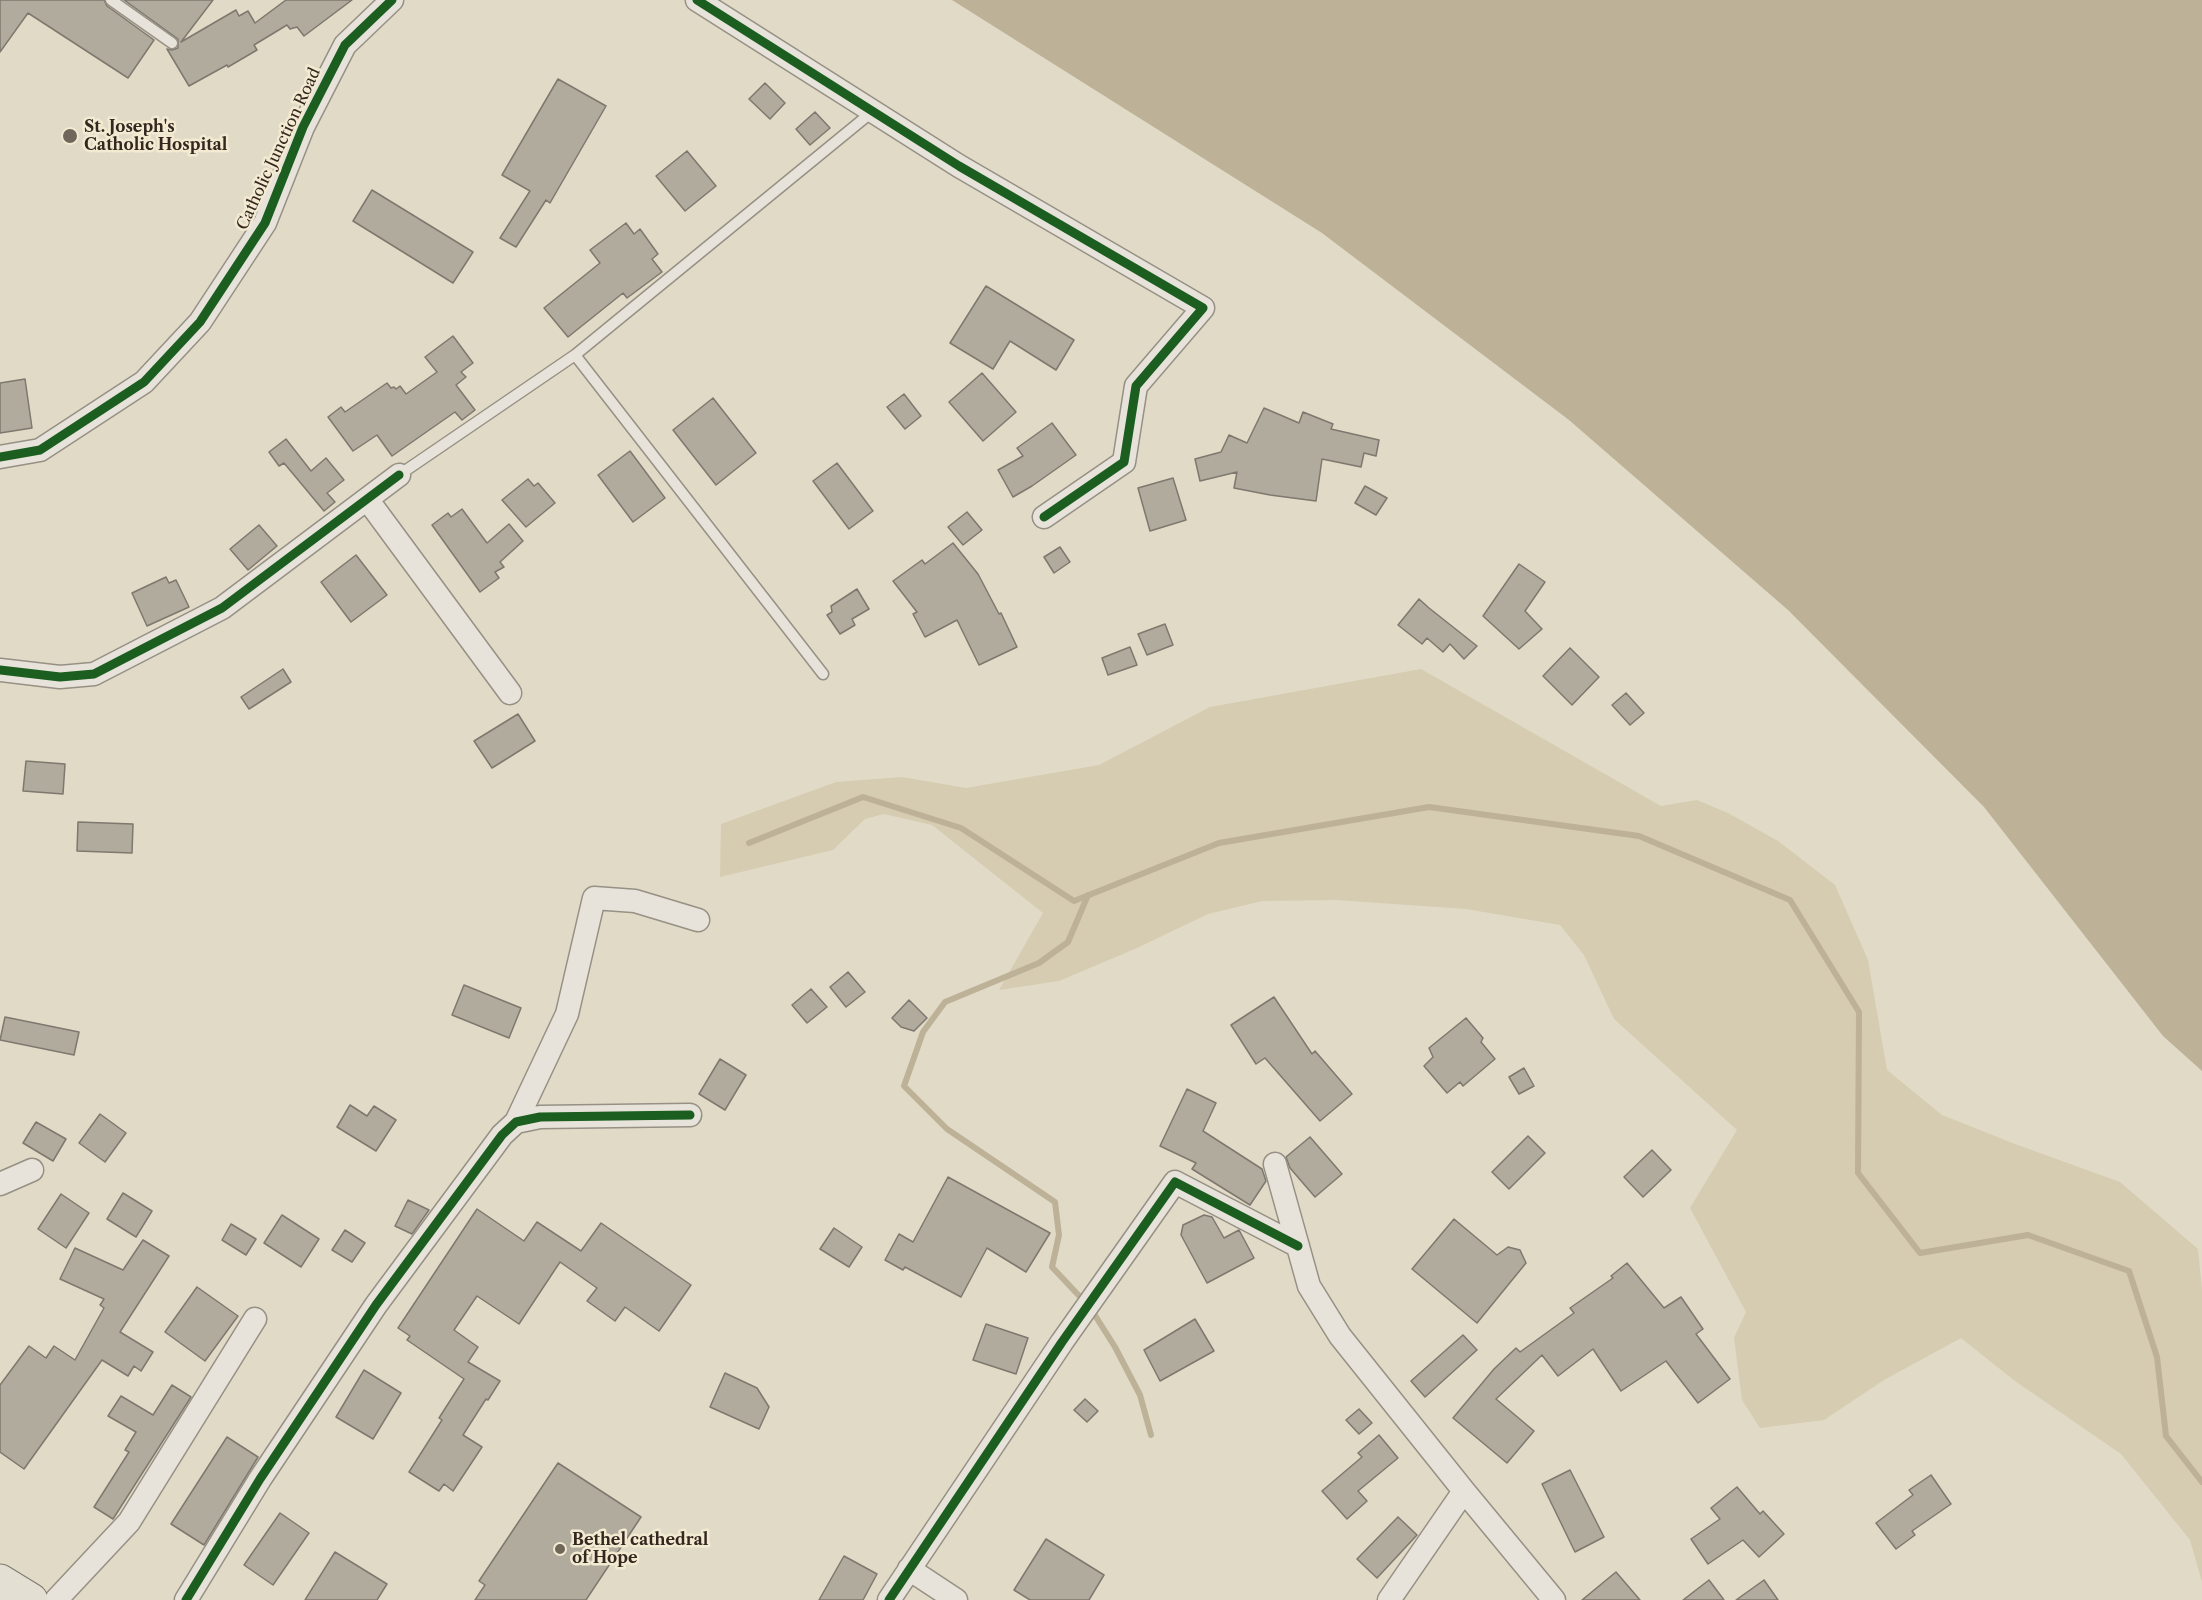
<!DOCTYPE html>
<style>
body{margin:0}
canvas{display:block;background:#e1dac6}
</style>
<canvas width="2202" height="1600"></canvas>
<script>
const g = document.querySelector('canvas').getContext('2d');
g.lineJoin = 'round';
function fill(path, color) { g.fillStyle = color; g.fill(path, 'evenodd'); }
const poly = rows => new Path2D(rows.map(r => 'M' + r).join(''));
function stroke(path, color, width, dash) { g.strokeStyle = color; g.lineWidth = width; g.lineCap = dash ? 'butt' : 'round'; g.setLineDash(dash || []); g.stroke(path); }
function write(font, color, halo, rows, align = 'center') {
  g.font = font + ' "Libre Caslon Text",serif'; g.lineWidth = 5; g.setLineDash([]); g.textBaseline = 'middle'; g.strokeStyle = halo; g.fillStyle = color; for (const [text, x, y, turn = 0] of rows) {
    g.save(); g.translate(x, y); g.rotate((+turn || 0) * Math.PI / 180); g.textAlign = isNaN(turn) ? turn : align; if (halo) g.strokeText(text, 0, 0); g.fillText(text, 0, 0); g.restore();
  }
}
fill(poly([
 [1421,669,1661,806,1697,800,1728,813,1778,841,1835,885,1868,960,1887,1070,1942,1115,2015,1144,2120,1182,2198,1249,2202,1290,2202,1582,2190,1540,2121,1454,2015,1381,1961,1338,1884,1380,1824,1420,1760,1428,1742,1400,1734,1338,1746,1312,1690,1208,1737,1130,1614,1019,1584,955,1560,925,1466,909,1336,900,1262,901,1208,914,1137,948,1059,981,999,990,1043,913,932,825,884,814,865,819,833,850,720,877,721,824,836,782,902,777,966,788,1099,765,1210,707]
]), '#d6ccb1');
fill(poly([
 [952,0,2202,0,2202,1071,2163,1036,1984,807,1788,610,1569,420,1322,233]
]), '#bdb198');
stroke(poly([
 [749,843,863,797,961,828,1074,901,1219,843,1429,807,1639,836,1790,900,1859,1012,1858,1173,1920,1253,2028,1235,2129,1271,2157,1357,2166,1436,2202,1482],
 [1084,1301,1052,1267,1059,1235,1055,1202,947,1129,904,1086,923,1032,945,1002,1039,963,1068,942,1088,895],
 [1091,1309,1115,1347,1140,1395,1151,1435]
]), '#bdb198', 6);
const building = poly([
 [0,0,104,0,107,6,154,40,128,78,28,13,0,52,0,0],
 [124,0,213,0,181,42,236,10,239,16,248,11,255,23,286,0,352,0,304,36,297,27,290,29,287,25,254,45,257,50,228,67,227,65,189,86,167,49,172,50,178,48,178,39,124,0],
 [558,79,606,106,550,203,546,200,516,247,500,238,530,191,502,175,558,79],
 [765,83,785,103,770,119,749,99,765,83],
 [815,112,830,128,810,145,796,129,815,112],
 [687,151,716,186,685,211,656,176,687,151],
 [372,190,473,252,453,283,353,221,372,190],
 [626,223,634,234,640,229,658,254,652,259,662,272,627,298,623,293,568,337,544,308,600,263,590,250,626,223],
 [986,286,1074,340,1056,370,1010,341,993,369,950,343,986,286],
 [453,336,473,363,461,372,466,377,456,385,475,410,462,420,455,412,392,456,377,435,353,451,328,417,341,407,345,412,387,383,391,388,394,387,396,389,400,386,406,394,437,372,425,357,453,336],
 [982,373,1016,412,983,441,949,402,982,373],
 [25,379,32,428,0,433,0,383,25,379],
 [904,394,921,416,905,429,887,407,904,394],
 [713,398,756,453,716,485,673,430,713,398],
 [1264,408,1299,423,1303,412,1333,424,1331,429,1379,440,1376,456,1364,453,1361,467,1322,459,1316,501,1270,495,1234,488,1237,472,1200,481,1195,459,1221,452,1229,435,1247,443,1264,408],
 [1052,423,1076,455,1032,486,1013,497,998,470,1023,456,1017,448,1052,423],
 [286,439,311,471,326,458,344,480,327,493,335,502,324,511,284,463,279,466,269,452,286,439],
 [630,451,665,498,633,522,598,475,630,451],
 [837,463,873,511,849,529,813,481,837,463],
 [1173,478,1186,520,1150,531,1138,488,1173,478],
 [528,479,534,486,538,483,555,503,526,527,502,500,528,479],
 [1365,486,1387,498,1376,515,1355,503,1365,486],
 [462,509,487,543,509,524,523,541,500,562,504,567,495,572,499,578,480,592,432,525,448,513,451,517,462,509],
 [967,512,982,530,963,545,948,527,967,512],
 [259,525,277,546,248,570,230,549,259,525],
 [953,543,978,574,999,614,1001,613,1017,647,979,665,957,620,925,637,913,614,917,612,893,581,922,560,925,564,953,543],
 [1060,547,1070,562,1054,573,1044,557,1060,547],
 [356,555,387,595,351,622,321,582,356,555],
 [1519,564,1545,582,1525,611,1542,629,1519,649,1483,616,1519,564],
 [166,577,169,583,176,580,189,607,147,626,132,593,166,577],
 [857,589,869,609,852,619,855,625,840,634,827,615,832,612,831,606,857,589],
 [1419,599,1429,608,1477,646,1464,659,1450,644,1443,652,1427,638,1422,644,1398,625,1419,599],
 [1165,624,1173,645,1147,655,1138,634,1165,624],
 [1130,647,1137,665,1108,675,1102,658,1130,647],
 [1570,648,1599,677,1572,705,1543,676,1570,648],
 [283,669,291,682,249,709,241,697,283,669],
 [1626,693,1644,713,1630,725,1612,705,1626,693],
 [518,714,535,741,492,768,474,741,518,714],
 [26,761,65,764,63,794,23,791,26,761],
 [78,822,133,824,132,853,77,851,78,822],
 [848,972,865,992,846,1007,830,987,848,972],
 [464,985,521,1008,509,1038,452,1015,464,985],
 [811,989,827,1007,807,1023,792,1005,811,989],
 [1274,997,1312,1054,1315,1051,1352,1094,1320,1121,1265,1058,1256,1064,1231,1025,1274,997],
 [909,1000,927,1018,914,1031,901,1027,892,1018,909,1000],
 [5,1017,79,1032,74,1055,0,1040,5,1017],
 [1466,1018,1483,1038,1481,1042,1495,1059,1463,1086,1460,1082,1447,1093,1424,1066,1433,1057,1429,1048,1466,1018],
 [720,1059,746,1075,725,1110,699,1094,720,1059],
 [1524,1068,1534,1086,1519,1094,1509,1077,1524,1068],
 [1187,1089,1216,1103,1203,1131,1262,1169,1266,1181,1250,1205,1192,1169,1196,1163,1160,1146,1187,1089],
 [350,1105,367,1116,374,1106,396,1120,376,1151,337,1127,350,1105],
 [100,1114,126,1133,105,1162,79,1143,100,1114],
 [36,1122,66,1139,53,1161,23,1143,36,1122],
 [1528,1136,1545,1153,1509,1189,1492,1172,1528,1136],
 [1310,1137,1342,1174,1315,1197,1290,1168,1286,1157,1310,1137],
 [1652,1150,1671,1170,1643,1197,1624,1177,1652,1150],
 [948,1177,1050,1233,1026,1272,987,1248,961,1297,905,1267,903,1270,885,1260,899,1234,913,1242,948,1177],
 [123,1193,152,1211,136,1237,107,1219,123,1193],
 [61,1194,89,1213,66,1248,38,1229,61,1194],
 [408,1200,429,1210,412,1234,395,1226,408,1200],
 [477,1209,524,1241,537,1222,581,1251,601,1223,691,1285,659,1331,625,1307,615,1321,587,1301,597,1288,560,1262,519,1324,477,1296,454,1330,478,1347,468,1362,500,1381,488,1400,486,1399,463,1435,482,1447,453,1491,444,1484,439,1491,409,1472,442,1420,439,1418,464,1379,407,1340,410,1336,398,1328,477,1209],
 [282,1215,319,1239,301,1267,264,1243,282,1215],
 [1204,1215,1212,1217,1224,1238,1239,1230,1254,1258,1207,1283,1181,1235,1183,1225,1204,1215],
 [1454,1219,1497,1255,1508,1247,1520,1250,1526,1263,1477,1323,1412,1269,1454,1219],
 [231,1224,256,1239,246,1255,222,1240,231,1224],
 [834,1228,862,1247,849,1267,820,1249,834,1228],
 [345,1230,365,1243,352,1262,332,1250,345,1230],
 [143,1240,169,1256,120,1332,153,1352,141,1371,134,1366,128,1376,102,1360,24,1469,0,1452,0,1385,29,1346,46,1358,54,1346,75,1360,104,1308,100,1305,104,1299,60,1279,75,1248,123,1270,143,1240],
 [1627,1263,1664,1308,1681,1297,1703,1329,1696,1334,1730,1379,1698,1403,1666,1361,1621,1391,1593,1349,1558,1376,1542,1355,1496,1399,1534,1431,1507,1463,1453,1418,1494,1369,1516,1348,1520,1352,1574,1313,1570,1308,1613,1278,1611,1276,1627,1263],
 [197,1287,238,1316,205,1361,165,1332,197,1287],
 [1195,1319,1214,1351,1160,1381,1144,1350,1195,1319],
 [986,1324,1028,1338,1016,1374,973,1360,986,1324],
 [1463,1335,1477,1350,1425,1397,1411,1381,1463,1335],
 [364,1370,401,1393,373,1439,336,1417,364,1370],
 [725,1373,757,1388,769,1407,759,1429,710,1407,725,1373],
 [172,1385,191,1397,113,1519,94,1507,129,1452,125,1450,136,1432,108,1416,121,1396,153,1415,172,1385],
 [1085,1399,1098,1411,1087,1422,1074,1410,1085,1399],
 [1359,1409,1372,1423,1359,1434,1346,1420,1359,1409],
 [1379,1435,1398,1458,1358,1491,1367,1501,1347,1519,1322,1491,1362,1457,1358,1453,1379,1435],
 [227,1437,258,1457,204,1545,171,1524,227,1437],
 [558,1463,641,1517,586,1600,475,1600,485,1585,479,1581,558,1463],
 [1570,1470,1604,1537,1575,1552,1542,1484,1570,1470],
 [1931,1475,1951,1504,1912,1531,1915,1535,1896,1549,1876,1523,1913,1495,1909,1490,1931,1475],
 [1737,1487,1760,1514,1763,1511,1784,1534,1759,1557,1743,1540,1708,1564,1691,1539,1720,1519,1711,1508,1737,1487],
 [280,1513,309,1533,273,1585,244,1565,280,1513],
 [1398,1517,1417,1535,1377,1578,1357,1559,1398,1517],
 [1046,1539,1104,1575,1089,1600,1030,1600,1014,1590,1046,1539],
 [335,1552,387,1584,377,1600,305,1600,335,1552],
 [844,1556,877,1574,863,1600,819,1600,844,1556],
 [1616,1572,1640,1600,1582,1600,1616,1572],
 [1709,1580,1724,1600,1683,1600,1709,1580],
 [1764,1580,1778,1600,1736,1600,1764,1580]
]);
fill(building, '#b0ab9d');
stroke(building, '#7e786e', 1.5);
const service = poly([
 [111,0,172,43],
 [575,355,823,674],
 [399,475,575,355,872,112]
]);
const minor = poly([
 [697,0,959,166,1203,308,1136,386,1124,462,1044,517],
 [0,457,40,450,144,382,200,322,265,223,303,127,345,45,392,0],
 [367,499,510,693],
 [0,670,60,677,94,674,222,608,399,475],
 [516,1122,567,1014,594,898,635,901,698,920],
 [1275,1164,1309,1286,1340,1336,1464,1491,1554,1600],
 [0,1184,32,1170],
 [909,1569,956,1600],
 [56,1600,129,1522,255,1319],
 [186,1600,260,1479,376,1305,502,1135,516,1122,540,1117,690,1115],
 [889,1600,1062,1342,1175,1182,1298,1246],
 [1389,1600,1464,1491]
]);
const trunk = poly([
 [0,1581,31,1600]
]);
stroke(service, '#969085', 13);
stroke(minor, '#969085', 25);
stroke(trunk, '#7e786e', 35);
stroke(service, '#e7e3da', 10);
stroke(minor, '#e7e3da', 22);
stroke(trunk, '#e4dfd3', 33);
stroke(poly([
 [697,0,959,166,1203,308,1136,386,1124,462,1044,517],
 [0,457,40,450,144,382,200,322,265,223,303,127,345,45,392,0],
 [0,670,60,677,94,674,222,608,399,475],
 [186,1600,260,1479,376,1305,502,1135,516,1122,540,1117,690,1115],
 [889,1600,1062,1342,1175,1182,1298,1246]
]), '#1b5e20', 9);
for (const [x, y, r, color] of [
 [70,136,8,"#706659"],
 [560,1549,6,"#706659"]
]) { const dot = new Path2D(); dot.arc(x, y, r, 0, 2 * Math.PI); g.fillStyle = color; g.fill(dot); stroke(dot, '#f3ead2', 2); }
write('bold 16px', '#33271f', '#f3ead2', [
 ["St. Joseph's",84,127],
 ["Catholic Hospital",84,145],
 ["Bethel cathedral",572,1540],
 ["of Hope",572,1558]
], 'left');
write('16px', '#33271f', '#f3ead2', [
 ["Catholic Junction Road",279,149,-65]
]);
</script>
